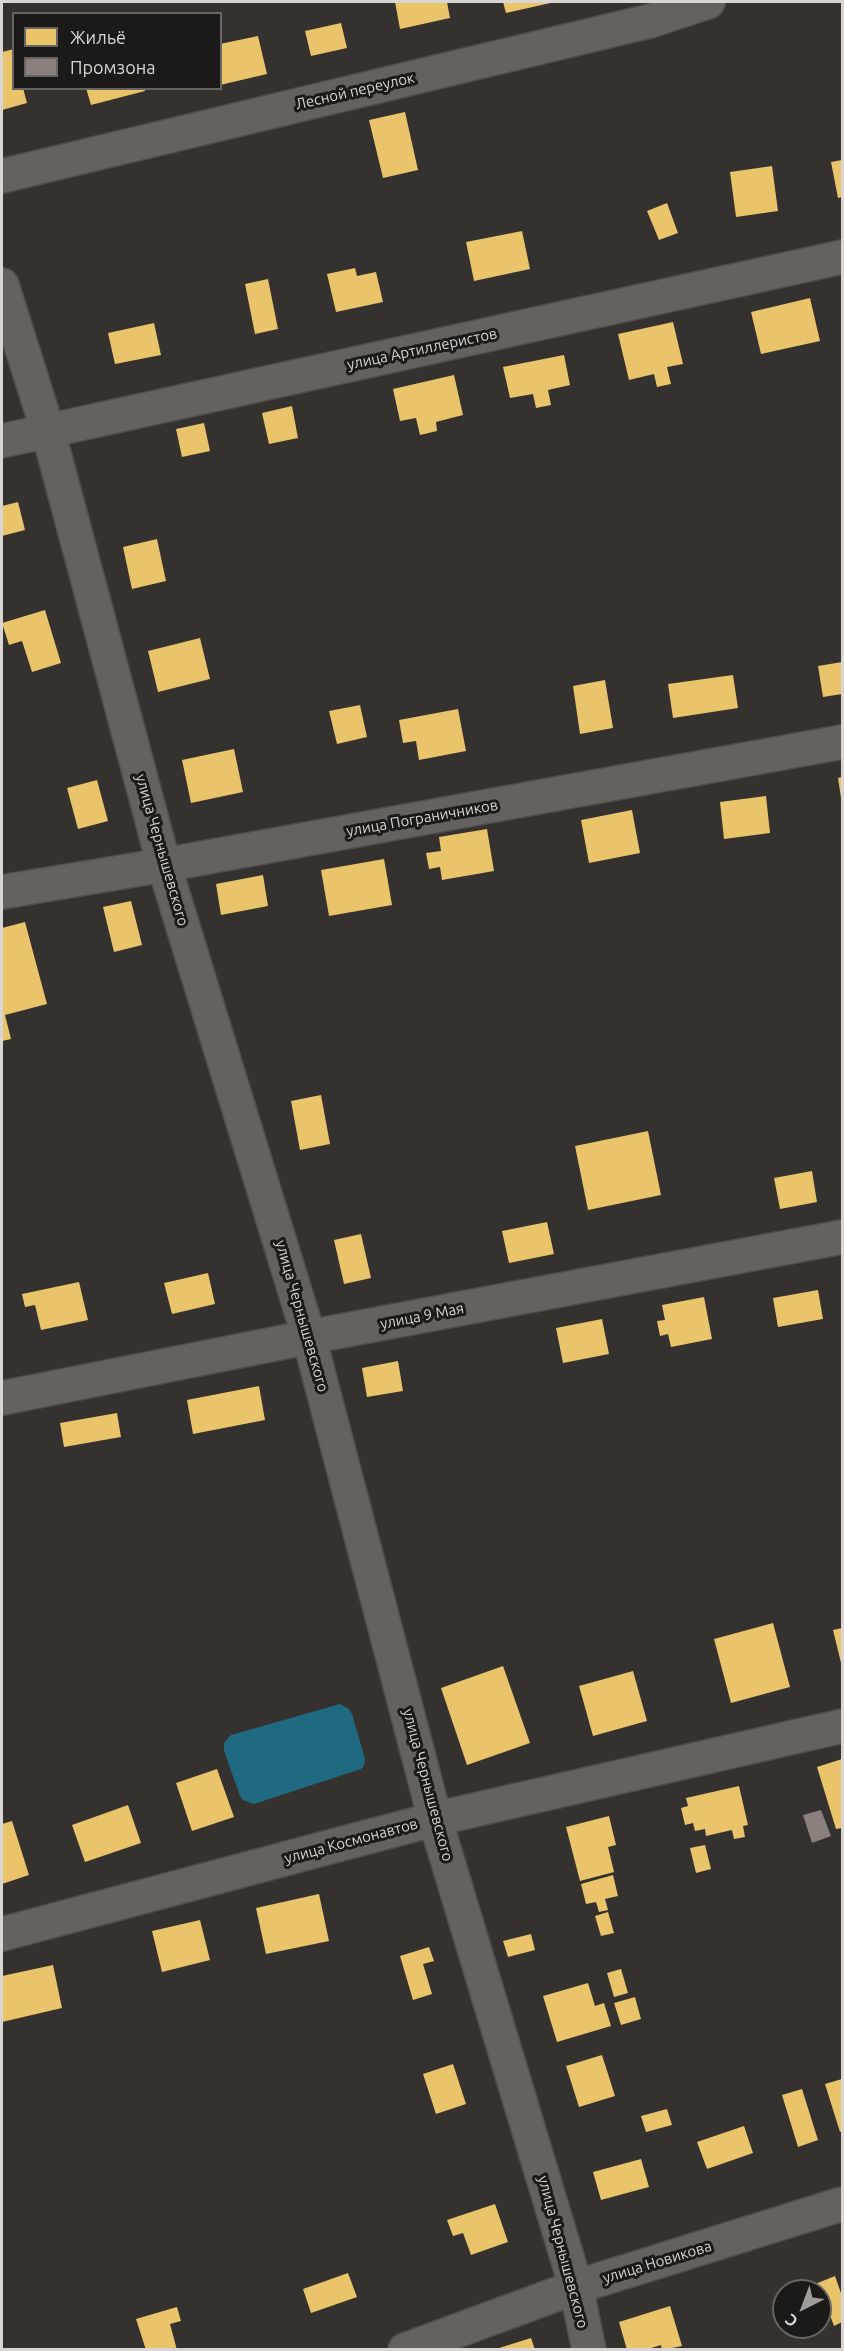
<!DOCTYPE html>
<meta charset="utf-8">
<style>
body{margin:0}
#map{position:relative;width:844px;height:2351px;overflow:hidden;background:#34312f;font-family:Ubuntu,sans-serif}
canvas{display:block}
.frame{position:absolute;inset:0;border:3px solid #d8d5d2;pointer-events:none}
.legend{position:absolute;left:12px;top:12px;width:210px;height:78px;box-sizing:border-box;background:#1b1a18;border:2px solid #676562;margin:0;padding:8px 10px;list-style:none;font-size:18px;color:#d8d5d2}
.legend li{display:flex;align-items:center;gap:12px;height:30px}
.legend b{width:30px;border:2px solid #676562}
.north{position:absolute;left:772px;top:2279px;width:60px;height:60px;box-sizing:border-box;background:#1b1a18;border:2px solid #676562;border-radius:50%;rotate:222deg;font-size:16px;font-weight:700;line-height:24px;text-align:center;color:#d8d5d2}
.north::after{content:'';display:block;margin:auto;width:21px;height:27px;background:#9f9c99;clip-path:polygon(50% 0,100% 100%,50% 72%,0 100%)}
</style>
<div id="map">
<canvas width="844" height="2351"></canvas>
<div class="frame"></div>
<ul class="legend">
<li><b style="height:16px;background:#e9c46a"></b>Жильё</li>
<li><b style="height:16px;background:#8a817c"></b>Промзона</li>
</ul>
<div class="north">С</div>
</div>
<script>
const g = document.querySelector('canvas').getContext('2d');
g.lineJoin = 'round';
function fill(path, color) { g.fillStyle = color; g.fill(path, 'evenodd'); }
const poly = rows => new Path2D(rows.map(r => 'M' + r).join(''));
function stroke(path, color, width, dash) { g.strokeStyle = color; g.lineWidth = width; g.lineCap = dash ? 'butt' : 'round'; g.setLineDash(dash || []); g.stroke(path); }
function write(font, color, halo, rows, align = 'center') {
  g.font = font + ' Ubuntu,sans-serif'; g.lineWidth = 6; g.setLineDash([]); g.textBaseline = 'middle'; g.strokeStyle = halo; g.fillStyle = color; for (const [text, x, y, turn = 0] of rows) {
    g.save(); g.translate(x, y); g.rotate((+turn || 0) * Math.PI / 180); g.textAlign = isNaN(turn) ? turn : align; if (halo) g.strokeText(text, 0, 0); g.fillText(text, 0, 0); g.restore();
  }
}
fill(poly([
 [340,1704,349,1709,352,1714,365,1759,364,1766,361,1769,254,1804,243,1800,240,1796,224,1751,224,1743,227,1739,231,1735]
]), '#1f6981');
fill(poly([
 [395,2,447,2,450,18,400,29],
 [503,2,555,2,506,13],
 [341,23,347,48,311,56,305,31],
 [258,36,267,74,220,85,220,44],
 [14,49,14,88,23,88,27,103,2,110,2,52],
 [86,88,144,88,145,91,91,105],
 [405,112,418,170,383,178,369,120],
 [842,160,842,197,838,198,831,162],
 [772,166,778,211,736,217,730,172],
 [667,203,678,233,659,240,647,211],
 [522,231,530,269,474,281,466,242],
 [355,268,357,276,376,272,383,302,336,312,327,274],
 [268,279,278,329,255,334,245,284],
 [810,298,820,341,761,354,751,312],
 [673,322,683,364,667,367,671,384,657,387,654,374,629,380,618,334],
 [154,323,161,355,115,364,108,333],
 [564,355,570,385,548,390,551,405,536,408,533,394,510,398,503,367],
 [454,375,463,415,436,422,437,431,420,435,416,418,400,421,393,389],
 [292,406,298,438,269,444,262,413],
 [204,423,210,451,182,457,176,429],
 [18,502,25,530,2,536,2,506],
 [157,539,166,581,132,589,123,547],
 [45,610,61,663,32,672,22,641,9,645,2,623],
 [200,638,210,679,158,692,148,651],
 [842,662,842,694,823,697,818,666],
 [733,675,738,708,673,718,668,684],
 [605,680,613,728,580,734,573,686],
 [360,705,367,737,337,744,329,711],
 [458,709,466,751,419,760,416,741,403,743,399,720],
 [234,749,243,792,191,803,182,760],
 [842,777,842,798,841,798,838,778],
 [97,780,108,821,78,829,67,788],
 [766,796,770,833,724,839,720,802],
 [632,810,640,853,589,863,581,820],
 [487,829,494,871,442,880,440,867,429,869,426,853,441,851,439,837],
 [384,859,392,905,329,916,321,870],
 [263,875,268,906,221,915,216,884],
 [131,901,142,945,114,952,103,907],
 [25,922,47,1004,5,1015,11,1039,2,1041,2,928],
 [321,1095,330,1144,300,1150,291,1101],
 [648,1131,661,1195,588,1210,575,1146],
 [812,1171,817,1202,780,1209,774,1178],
 [547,1222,554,1254,509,1263,502,1231],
 [361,1234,371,1278,344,1284,334,1240],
 [208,1273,215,1304,172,1314,164,1283],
 [79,1282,88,1320,41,1330,35,1305,25,1307,22,1294],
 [818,1290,823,1319,778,1327,773,1298],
 [704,1297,712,1339,671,1347,668,1334,660,1336,657,1321,665,1320,662,1305],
 [602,1319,609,1354,563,1363,556,1328],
 [398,1361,403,1391,367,1397,362,1368],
 [259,1386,265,1420,193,1434,187,1400],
 [117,1413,121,1437,64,1447,60,1423],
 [773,1623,790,1687,731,1703,714,1639],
 [842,1628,842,1667,833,1630],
 [503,1666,530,1743,467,1765,441,1688],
 [633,1671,647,1721,593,1736,579,1686],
 [842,1759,842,1828,836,1829,817,1767],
 [217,1769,234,1817,192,1831,176,1783],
 [739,1786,748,1825,743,1826,745,1837,734,1839,732,1830,706,1836,705,1829,695,1831,693,1823,685,1825,681,1808,688,1806,686,1798],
 [128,1805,141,1843,85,1862,72,1825],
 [609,1816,616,1845,608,1847,614,1872,580,1881,566,1827],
 [12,1821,29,1875,2,1884,2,1824],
 [705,1845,711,1869,696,1873,690,1848],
 [613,1875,618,1896,605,1899,608,1910,599,1912,596,1902,586,1904,581,1884],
 [319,1894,329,1941,266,1954,256,1908],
 [608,1912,614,1933,601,1936,595,1916],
 [200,1920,210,1960,162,1972,152,1931],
 [531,1934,535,1950,508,1957,503,1941],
 [429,1947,434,1961,423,1964,432,1994,413,2000,400,1956],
 [53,1965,62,2008,2,2022,2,1976],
 [621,1969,628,1993,614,1997,607,1973],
 [588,1983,595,2006,604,2003,611,2026,557,2042,543,1996],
 [635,1997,641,2019,621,2025,614,2003],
 [602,2055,615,2096,579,2107,566,2066],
 [453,2064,466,2104,436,2114,423,2074],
 [842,2079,842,2131,840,2132,825,2084],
 [802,2089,818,2140,798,2147,782,2095],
 [667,2109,672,2125,646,2132,641,2116],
 [744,2126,753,2153,707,2169,697,2142],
 [641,2159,649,2187,601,2200,593,2172],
 [495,2204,508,2242,471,2255,463,2233,453,2236,447,2220],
 [348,2273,357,2297,311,2313,303,2289],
 [835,2276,842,2296,842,2322,834,2326,830,2315,820,2319,820,2291,798,2291],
 [670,2306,682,2346,662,2350,661,2345,645,2350,627,2350,619,2322],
 [177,2307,181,2321,170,2324,177,2350,146,2350,136,2319],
 [800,2327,813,2327,815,2331,804,2336],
 [531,2338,535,2350,496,2350,496,2349]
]), '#e9c46a');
fill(poly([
 [821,1810,831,1836,812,1843,803,1815]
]), '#8a817c');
const minor = poly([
 [2,176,650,21,708,2],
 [2,285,48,431,164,865,309,1337,435,1819,576,2287,589,2350],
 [2,441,842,257],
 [2,892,164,865,842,742],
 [2,1398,309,1337,842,1237],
 [2,1934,435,1819,842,1726],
 [405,2350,576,2287,842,2204]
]);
stroke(minor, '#514e4c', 36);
stroke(minor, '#64615f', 33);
write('15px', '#d8d5d2', '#1b1a18', [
 ["Лесной переулок",355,91,-13],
 ["улица Артиллеристов",422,349,-12],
 ["улица Пограничников",422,818,-10],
 ["улица Чернышевского",162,850,74],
 ["улица Чернышевского",302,1316,74],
 ["улица 9 Мая",422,1316,-11],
 ["улица Чернышевского",428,1785,75],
 ["улица Космонавтов",351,1841,-15],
 ["улица Чернышевского",563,2252,75],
 ["улица Новикова",657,2262,-17]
]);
</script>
